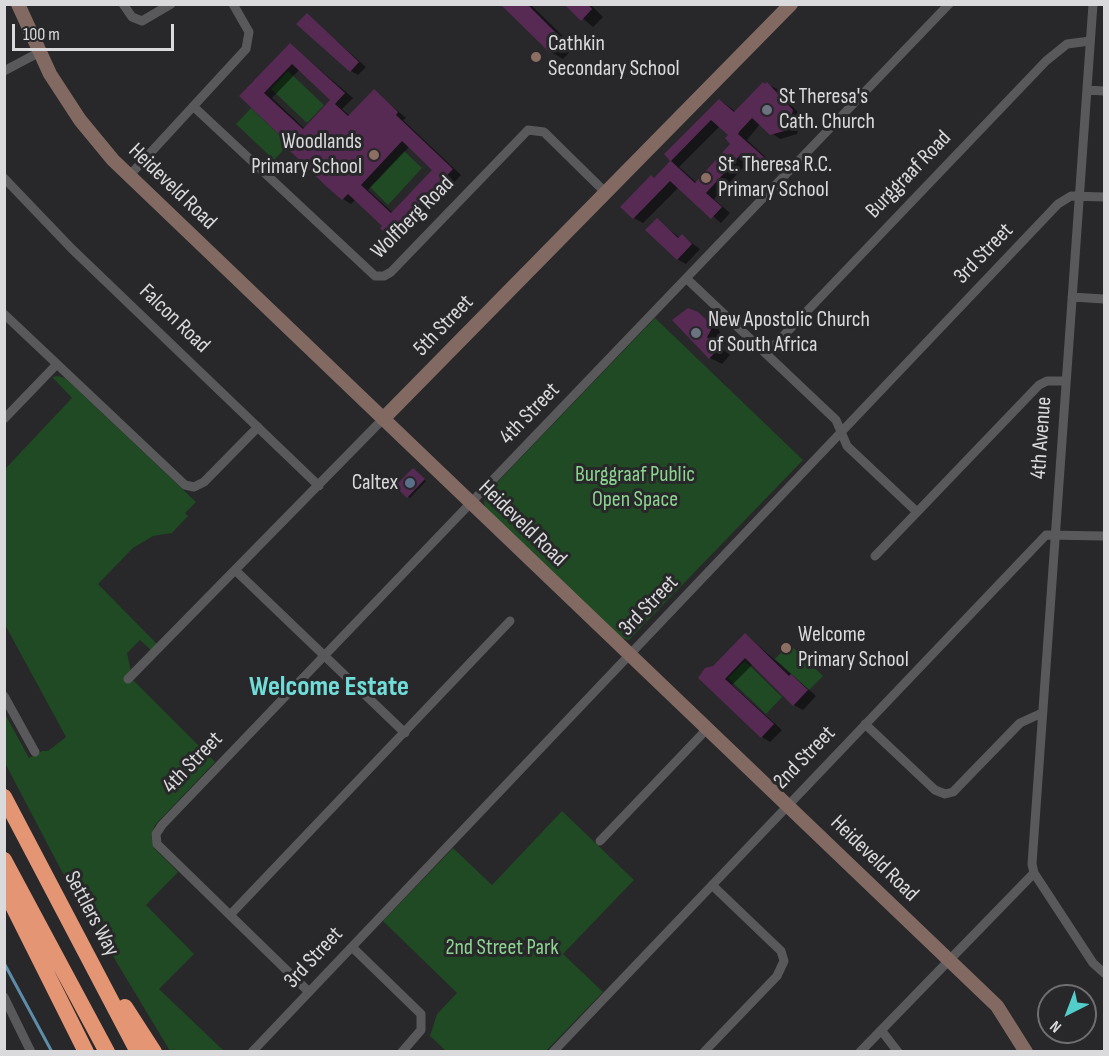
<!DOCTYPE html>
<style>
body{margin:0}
#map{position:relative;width:1109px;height:1056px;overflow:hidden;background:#28272a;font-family:"Sofia Sans Condensed",sans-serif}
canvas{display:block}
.frame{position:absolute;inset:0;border:6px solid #dadadc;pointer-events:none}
.north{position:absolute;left:1037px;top:984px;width:60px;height:60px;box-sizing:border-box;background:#28272a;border:2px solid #6f6f71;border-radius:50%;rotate:222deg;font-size:16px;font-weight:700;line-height:24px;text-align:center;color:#dadadc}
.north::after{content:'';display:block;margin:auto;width:21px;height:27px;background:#53cdc9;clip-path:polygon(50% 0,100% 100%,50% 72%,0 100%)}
.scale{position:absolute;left:12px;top:24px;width:162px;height:27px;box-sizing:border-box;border:3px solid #dadadc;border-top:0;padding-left:8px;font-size:18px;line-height:21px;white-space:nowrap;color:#dadadc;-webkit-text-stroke:4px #28272a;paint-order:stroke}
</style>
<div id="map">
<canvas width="1109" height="1056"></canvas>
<div class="frame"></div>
<div class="north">N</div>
<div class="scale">100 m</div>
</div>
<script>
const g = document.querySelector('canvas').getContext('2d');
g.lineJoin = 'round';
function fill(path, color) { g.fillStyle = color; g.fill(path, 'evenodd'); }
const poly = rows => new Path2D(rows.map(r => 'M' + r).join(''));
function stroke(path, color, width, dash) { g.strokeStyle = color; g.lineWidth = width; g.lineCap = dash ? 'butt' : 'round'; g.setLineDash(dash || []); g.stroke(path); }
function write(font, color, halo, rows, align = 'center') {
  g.font = font + ' "Sofia Sans Condensed",sans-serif'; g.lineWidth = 6; g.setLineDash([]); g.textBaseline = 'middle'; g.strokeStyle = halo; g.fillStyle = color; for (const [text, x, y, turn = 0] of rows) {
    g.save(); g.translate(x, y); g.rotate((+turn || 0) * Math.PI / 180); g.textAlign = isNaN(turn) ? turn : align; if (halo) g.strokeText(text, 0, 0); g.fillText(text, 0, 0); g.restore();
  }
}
fill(poly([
 [288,71,324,105,307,123,271,89],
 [251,108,289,144,274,160,236,124],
 [404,151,422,168,388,205,370,187],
 [655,318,803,460,629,640,621,638,485,508,484,502,486,494],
 [58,376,65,378,196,502,185,513,188,516,172,533,153,536,133,548,98,584,157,644,151,650,140,640,127,653,133,680,215,762,155,825,151,835,154,848,178,872,146,905,194,954,159,989,224,1051,170,1051,60,868,5,763,4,712,29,758,42,751,48,751,66,737,4,623,5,469,72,398,52,377],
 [789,644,823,676,809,690,775,659],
 [745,661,782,697,766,714,728,678],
 [562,811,634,880,563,954,603,992,546,1051,446,1051,430,1036,437,1014,457,993,383,921,453,848,492,885]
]), '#1f4a23');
fill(poly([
 [502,4,530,4,574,47,563,59,551,52],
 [566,4,590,4,603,17,593,27],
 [307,15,366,67,358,75,351,71],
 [291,45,353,98,342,109,350,116,374,91,406,118,403,120,461,175,399,240,390,235,384,226,356,199,351,204,343,199,291,144,241,96],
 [300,69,332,100,305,129,272,98],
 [409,147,434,170,393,213,368,190],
 [767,84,777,89,802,117,797,134,780,139,760,124,747,140,773,164,767,172,750,160,714,199,730,213,721,223,679,187,643,223,634,218,655,179,672,160,666,154,720,100,736,112],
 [720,126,730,135,732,144,697,183,679,167],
 [657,220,680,238,682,236,700,249,686,264,677,259],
 [698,313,718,328,722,337,718,345,730,355,722,364,710,358],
 [415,471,426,481,410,498,408,497],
 [745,634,816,696,803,710,794,705,753,664,732,685,782,730,770,742,762,737,714,667]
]), '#0007');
stroke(poly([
 [4,963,52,1052]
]), '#5d8da8', 3);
fill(poly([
 [500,4,527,4,563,40,550,53],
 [564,4,588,4,592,9,581,21],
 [307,13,359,62,350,72,296,24],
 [290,43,345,93,335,104,348,116,374,89,398,112,396,115,453,169,389,237,380,228,382,226,348,194,342,200,328,188,289,150,287,147,289,144,239,96],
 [292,64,330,100,303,129,264,93],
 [402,141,432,170,391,213,361,185],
 [763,82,765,84,767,82,793,110,788,130,770,135,752,118,739,132,738,134,765,158,756,168,741,154,727,170,706,193,722,207,711,219,670,181,633,219,620,207,651,175,654,178,670,161,664,154,719,99,734,112],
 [711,120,728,135,725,138,730,144,695,183,671,161],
 [657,218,678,238,682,234,692,244,677,260,645,230],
 [688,308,698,312,707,320,711,330,707,337,719,348,709,359,672,320],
 [413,468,425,479,407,498,395,486],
 [745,633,789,676,791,674,808,690,793,706,745,658,725,679,774,724,761,738,698,678,705,668,713,666]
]), '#572a54');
stroke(poly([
 [123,4,132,17,142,21,171,4],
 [1093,4,1032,864,1034,873,1093,963,1104,973],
 [4,71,38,53],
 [1087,90,1104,91],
 [194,107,375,276,384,276,391,272,528,130,544,132,605,192],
 [129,176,246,49,249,32,233,4],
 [4,178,72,249,319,486],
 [687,279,836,420,847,446,917,512],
 [1072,297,1104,299],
 [4,314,185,485,194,487,204,482,258,427],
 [766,354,1046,61,1067,44,1090,41],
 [4,419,57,364],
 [875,556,1039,385,1047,381,1066,381],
 [235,570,405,733],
 [128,679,383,419],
 [4,696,35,752],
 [865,724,935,790,945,794,953,792,1020,723,1042,713],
 [600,841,707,729],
 [230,915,510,621],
 [352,947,421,1014,421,1030,402,1052],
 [309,992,157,844,156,834,162,825,949,4],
 [4,997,31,1052],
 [881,1030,898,1052],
 [252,1052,1058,204,1071,196,1104,197],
 [553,1052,1046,535,1104,536],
 [704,1052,777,976,784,961,781,951,712,885],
 [860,1052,1034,873]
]), '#59585b', 9);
stroke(poly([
 [18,4,50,74,80,120,113,160,997,1006,1026,1052],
 [383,419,791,4]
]), '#826a62', 14);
stroke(poly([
 [4,797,138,1052],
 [4,860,107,1052],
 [4,888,86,1052],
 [125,1007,154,1052]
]), '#e39574', 16);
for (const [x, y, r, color] of [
 [536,57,6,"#8d6e63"],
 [767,110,6,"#6b7280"],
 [374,155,6,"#8d6e63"],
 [706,178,6,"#8d6e63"],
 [696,333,6,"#6b7280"],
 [410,483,6,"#5c6f8a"],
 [786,648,6,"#8d6e63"]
]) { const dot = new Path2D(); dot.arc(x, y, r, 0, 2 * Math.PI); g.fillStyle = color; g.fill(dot); stroke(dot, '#28272a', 2); }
write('22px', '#dadadc', '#28272a', [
 ["Cathkin",548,44],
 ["Secondary School",548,69],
 ["St Theresa's",779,97],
 ["Cath. Church",779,122],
 ["Woodlands",362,142,"right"],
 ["Primary School",362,167,"right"],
 ["St. Theresa R.C.",718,165],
 ["Primary School",718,190],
 ["New Apostolic Church",708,320],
 ["of South Africa",708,345],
 ["Caltex",398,483,"right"],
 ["Welcome",798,635],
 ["Primary School",798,660]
], 'left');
write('22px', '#dadadc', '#28272a', [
 ["Burggraaf Road",909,175,-46],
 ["Heideveld Road",172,187,44],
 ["Wolfberg Road",413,218,-45],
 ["3rd Street",984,254,-46],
 ["Falcon Road",174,319,44],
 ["5th Street",444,326,-46],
 ["4th Street",530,414,-46],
 ["4th Avenue",1042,438,-86],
 ["Heideveld Road",522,524,44],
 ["3rd Street",649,606,-46],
 ["2nd Street",805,758,-46],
 ["4th Street",193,763,-46],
 ["Heideveld Road",874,859,44],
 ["Settlers Way",91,914,62],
 ["3rd Street",314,958,-47]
]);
write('22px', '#8bd590', '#28272a', [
 ["Burggraaf Public",635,475],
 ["Open Space",635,500],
 ["2nd Street Park",502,948]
]);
write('bold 28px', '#71ddd8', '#28272a', [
 ["Welcome Estate",329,688]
]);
</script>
